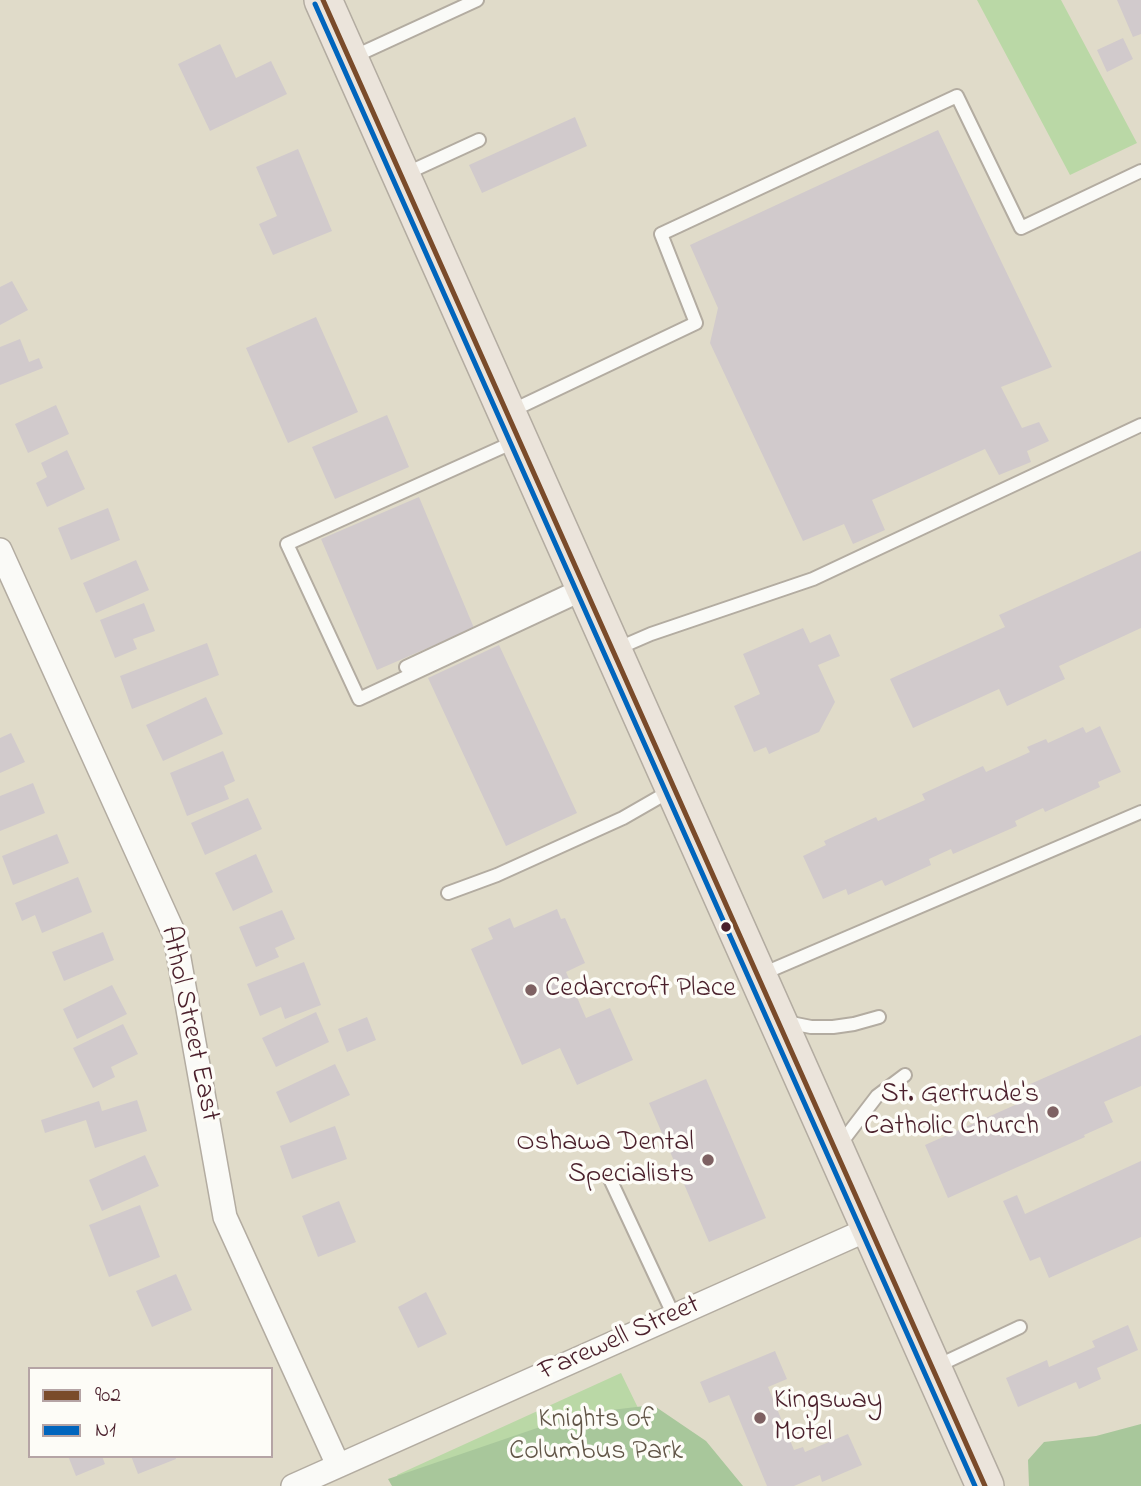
<!DOCTYPE html>
<style>
body{margin:0}
#map{position:relative;width:1141px;height:1486px;overflow:hidden;background:#e0dbc9;font-family:"Indie Flower",sans-serif}
canvas{display:block}
.legend{position:absolute;left:28px;top:1367px;width:245px;height:91px;box-sizing:border-box;background:#fdfcf7;border:2px solid #b5a4a5;margin:0;padding:9px 12px;list-style:none;font-size:21px;color:#4a1f2b}
.legend li{display:flex;align-items:center;gap:14px;height:35px}
.legend b{width:35px;border:2px solid #b5a4a5}
</style>
<div id="map">
<canvas width="1141" height="1486"></canvas>
<ul class="legend">
<li><b style="height:9px;background:#7a4b2a"></b>902</li>
<li><b style="height:9px;background:#0065bd"></b>N1</li>
</ul>
</div>
<script>
const g = document.querySelector('canvas').getContext('2d');
g.lineJoin = 'round';
function fill(path, color) { g.fillStyle = color; g.fill(path, 'evenodd'); }
const poly = rows => new Path2D(rows.map(r => 'M' + r).join(''));
function stroke(path, color, width, dash) { g.strokeStyle = color; g.lineWidth = width; g.lineCap = dash ? 'butt' : 'round'; g.setLineDash(dash || []); g.stroke(path); }
function write(font, color, halo, rows, align = 'center') {
  g.font = font + ' "Indie Flower",sans-serif'; g.lineWidth = 7; g.setLineDash([]); g.textBaseline = 'middle'; g.strokeStyle = halo; g.fillStyle = color; for (const [text, x, y, turn = 0] of rows) {
    g.save(); g.translate(x, y); g.rotate((+turn || 0) * Math.PI / 180); g.textAlign = isNaN(turn) ? turn : align; if (halo) g.strokeText(text, 0, 0); g.fillText(text, 0, 0); g.restore();
  }
}
fill(poly([
 [977,0,1061,0,1137,143,1070,175],
 [621,1373,676,1486,402,1486,397,1475]
]), '#bad8a6');
fill(poly([
 [653,1405,706,1441,743,1486,392,1486,388,1479,578,1414],
 [1141,1424,1141,1486,1029,1486,1028,1460,1044,1442,1096,1436]
]), '#a8c79b');
fill(poly([
 [1117,0,1141,0,1141,34,1133,37],
 [1123,38,1133,59,1107,72,1097,50],
 [220,44,236,78,271,61,287,94,210,131,178,64],
 [575,117,587,146,482,193,469,165],
 [938,130,1052,367,1001,387,1022,428,1039,422,1049,441,1027,451,1031,462,999,475,985,449,872,500,885,530,853,544,844,524,803,541,710,343,718,308,690,245],
 [298,149,332,231,273,255,259,224,277,216,256,167],
 [12,281,28,310,0,325,0,287],
 [316,317,358,412,288,443,246,348],
 [20,339,29,362,39,358,43,368,0,385,0,347],
 [56,405,69,434,28,453,15,424],
 [387,415,409,467,335,499,312,447],
 [67,450,85,489,47,507,36,483,47,477,41,463],
 [419,497,474,628,377,670,321,539],
 [108,508,120,540,71,560,58,528],
 [1141,551,1141,628,1059,666,1065,679,1007,706,999,689,913,728,890,679,1005,627,999,615],
 [136,560,149,590,96,613,83,583],
 [144,603,155,631,133,639,137,649,115,658,100,620],
 [803,628,810,643,830,634,840,656,818,665,835,702,819,732,769,754,766,747,754,752,734,706,760,694,743,654],
 [207,643,219,675,132,709,120,676],
 [499,645,577,813,506,846,428,678],
 [206,697,223,734,163,761,146,725],
 [1100,726,1121,772,1098,782,1100,787,1045,812,1043,808,1015,821,1017,826,953,854,951,849,929,859,931,865,885,886,882,880,848,895,846,889,823,899,803,856,826,845,824,841,876,817,878,821,925,800,922,794,983,766,986,772,1030,752,1027,747,1046,739,1048,743,1083,727,1086,733],
 [11,733,25,762,0,773,0,738],
 [223,751,235,781,224,786,229,799,187,816,170,773],
 [33,783,45,813,0,831,0,796],
 [248,798,262,829,205,855,191,823],
 [57,834,69,863,13,885,2,856],
 [256,854,273,892,233,911,215,873],
 [78,877,92,912,42,933,35,915,22,921,15,903],
 [557,909,561,919,565,918,585,963,566,972,586,1018,610,1008,633,1060,577,1085,560,1048,522,1065,471,949,493,939,488,928,510,918,514,928],
 [282,910,295,939,275,948,279,957,256,967,239,927],
 [103,932,114,960,64,981,52,952],
 [304,962,321,1005,285,1019,281,1007,260,1016,247,984],
 [112,985,127,1014,77,1039,63,1009],
 [316,1012,329,1042,276,1067,262,1038],
 [367,1017,376,1040,347,1052,338,1029],
 [123,1024,138,1054,111,1067,115,1077,93,1088,73,1048],
 [1141,1035,1141,1086,1104,1102,1113,1122,1084,1135,1085,1137,948,1198,925,1145,1024,1101,1019,1089],
 [335,1064,350,1095,290,1123,276,1092],
 [706,1079,766,1218,709,1242,649,1103],
 [137,1100,147,1131,95,1148,86,1120,45,1133,41,1120,99,1101,102,1111],
 [335,1126,347,1159,292,1179,280,1146],
 [145,1155,159,1186,102,1211,89,1180],
 [1141,1161,1141,1237,1049,1278,1040,1257,1030,1261,1003,1201,1017,1195,1025,1214],
 [339,1201,356,1242,318,1257,302,1216],
 [140,1205,160,1257,109,1277,89,1225],
 [176,1274,192,1310,152,1327,136,1291],
 [426,1292,447,1334,418,1348,398,1307],
 [1128,1325,1138,1350,1097,1368,1101,1379,1079,1389,1076,1382,1018,1407,1006,1378,1047,1360,1049,1367,1095,1347,1092,1341],
 [775,1351,787,1379,768,1387,794,1450,803,1447,805,1452,848,1434,862,1465,822,1482,820,1475,794,1486,767,1486,729,1395,709,1403,700,1382],
 [68,1456,102,1456,105,1464,76,1476],
 [131,1456,175,1456,176,1459,138,1474]
]), '#d1cacc');
const lane = poly([
 [353,57,477,0],
 [405,174,479,140],
 [509,412,696,323,661,234,957,96,1021,228,1141,171],
 [516,441,287,544,359,699,584,594],
 [614,650,651,634,813,579,1141,425],
 [406,667,579,586],
 [448,893,497,875,623,818,670,791],
 [762,974,1141,812],
 [786,1022,811,1027,833,1027,854,1024,879,1017],
 [838,1147,877,1096,905,1075],
 [610,1179,674,1316],
 [935,1367,1020,1327]
]);
const street = poly([
 [0,550,175,936,225,1217,338,1465],
 [293,1486,871,1228]
]);
const primary = poly([
 [323,0,985,1486]
]);
stroke(lane, '#b3aca1', 16);
stroke(street, '#b3aca1', 26);
stroke(primary, '#b3aca1', 40);
stroke(lane, '#fafaf7', 12);
stroke(street, '#fafaf7', 23);
stroke(primary, '#ebe4db', 37);
stroke(poly([
 [323,0,985,1486]
]), '#7a4b2a', 5);
stroke(poly([
 [315,4,975,1486]
]), '#0065bd', 5);
for (const [x, y, r, color] of [
 [726,927,6,"#4a1f2b"],
 [531,990,7,"#7e6162"],
 [1053,1112,7,"#7e6162"],
 [708,1160,7,"#7e6162"],
 [760,1418,7,"#7e6162"]
]) { const dot = new Path2D(); dot.arc(x, y, r, 0, 2 * Math.PI); g.fillStyle = color; g.fill(dot); stroke(dot, '#fdfcf7', 2.5); }
write('28px', '#4a1f2b', '#fdfcf7', [
 ["Cedarcroft Place",545,990],
 ["St. Gertrude's",1039,1096,"right"],
 ["Catholic Church",1039,1128,"right"],
 ["Oshawa Dental",694,1144,"right"],
 ["Specialists",694,1176,"right"],
 ["Kingsway",774,1402],
 ["Motel",774,1434]
], 'left');
write('28px', '#4a1f2b', '#fdfcf7', [
 ["Athol Street East",188,1024,78],
 ["Farewell Street",620,1340,-24]
]);
write('28px', '#625648', '#fdfcf7', [
 ["Knights of",596,1421],
 ["Columbus Park",596,1453]
]);
</script>
